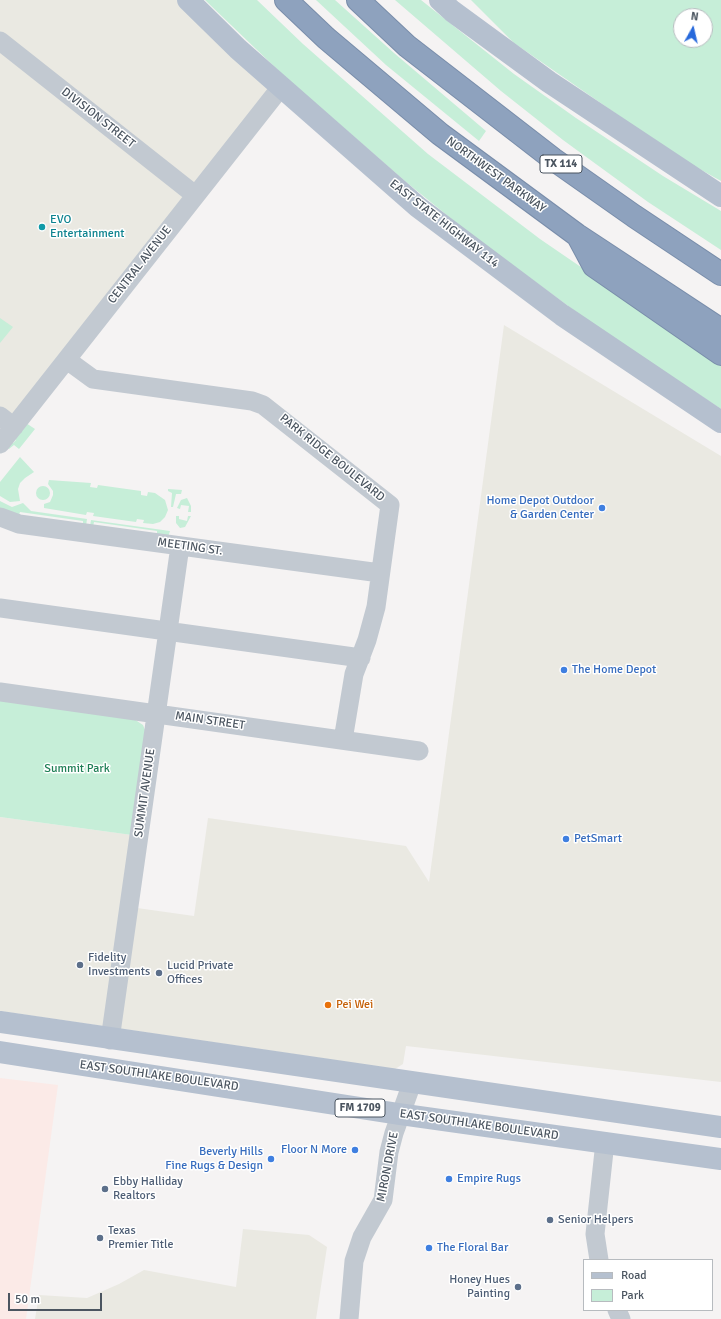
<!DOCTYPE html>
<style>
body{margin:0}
#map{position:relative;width:721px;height:1319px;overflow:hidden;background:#f5f3f3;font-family:Signika,sans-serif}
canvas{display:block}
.legend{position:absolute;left:583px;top:1259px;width:130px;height:52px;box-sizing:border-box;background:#fff;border:1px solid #b7bbbf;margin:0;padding:5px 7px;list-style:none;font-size:12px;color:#4b5560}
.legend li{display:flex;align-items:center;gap:8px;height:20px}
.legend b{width:20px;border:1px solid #b7bbbf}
.north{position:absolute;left:673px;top:8px;width:40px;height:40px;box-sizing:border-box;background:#fff;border:1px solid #b7bbbf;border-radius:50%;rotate:8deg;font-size:11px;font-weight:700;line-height:16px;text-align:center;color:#4b5560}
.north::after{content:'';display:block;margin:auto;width:14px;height:18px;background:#2769db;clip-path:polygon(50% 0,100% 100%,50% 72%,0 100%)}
.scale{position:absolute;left:8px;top:1293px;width:94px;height:18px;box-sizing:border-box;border:2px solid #4b5560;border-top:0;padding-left:5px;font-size:12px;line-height:14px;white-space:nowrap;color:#4b5560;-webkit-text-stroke:3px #fff;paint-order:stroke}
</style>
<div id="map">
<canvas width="721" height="1319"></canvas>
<ul class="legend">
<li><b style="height:5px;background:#b5c0cf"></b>Road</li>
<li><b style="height:11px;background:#c6eed8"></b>Park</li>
</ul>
<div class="north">N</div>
<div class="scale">50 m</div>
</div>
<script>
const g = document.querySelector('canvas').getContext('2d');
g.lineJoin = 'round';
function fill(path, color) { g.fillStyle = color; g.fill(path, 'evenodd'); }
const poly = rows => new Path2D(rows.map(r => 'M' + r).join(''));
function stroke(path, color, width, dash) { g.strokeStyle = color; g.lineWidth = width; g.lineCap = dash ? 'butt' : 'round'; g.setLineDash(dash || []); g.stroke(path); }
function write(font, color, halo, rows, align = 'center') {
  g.font = font + ' Signika,sans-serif'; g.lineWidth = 3; g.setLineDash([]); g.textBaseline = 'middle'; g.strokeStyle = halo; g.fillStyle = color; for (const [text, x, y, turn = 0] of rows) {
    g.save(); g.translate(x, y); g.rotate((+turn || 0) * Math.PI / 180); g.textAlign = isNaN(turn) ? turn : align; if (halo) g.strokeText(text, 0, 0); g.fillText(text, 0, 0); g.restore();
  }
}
fill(poly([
 [0,0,187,0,281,87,0,444],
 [504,325,721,456,721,1082,406,1046,403,1064,395,1069,0,1011,0,817,140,836,130,907,194,916,208,818,406,846,429,882],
 [243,1229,309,1235,327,1247,316,1319,35,1319,39,1295,87,1298,119,1284,144,1270,236,1287]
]), '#eae9e2');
fill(poly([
 [0,1078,58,1085,26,1319,0,1319]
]), '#fbeae7');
fill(poly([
 [205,0,257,0,303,44,428,154,540,239,721,363,721,409,594,325,469,233,406,182,282,74],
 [316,0,335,0,394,53,486,131,479,141,386,65],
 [395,0,421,0,514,74,576,118,663,176,721,211,721,250,648,202,563,140,501,91],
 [471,0,721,0,721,181,680,158,514,43],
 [681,16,705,16,705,40,681,40],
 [0,318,13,327,0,343],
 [26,423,35,429,19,449,14,445,9,449,6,447,10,443,13,443,16,440,14,438],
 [20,457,34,472,25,478,20,483,18,489,20,501,10,502,0,496,0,482],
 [49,480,91,483,90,487,97,488,98,485,141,491,141,495,147,496,148,492,155,493,165,500,168,510,165,517,160,522,153,524,143,523,144,520,137,519,136,522,93,516,94,513,87,512,86,515,44,508,44,504,50,502,53,495,53,491,48,484],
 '36 493a7 7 0 1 1 14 0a7 7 0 1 1-14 0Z',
 [168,489,182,490,181,494,176,494,173,507,171,507,172,493,168,491],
 [187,498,191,506,191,512,188,512,189,506,181,505,180,509,177,508,181,500],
 [0,501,12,507,23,503,31,511,87,519,86,526,83,525,83,521,20,512,19,515,0,510],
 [176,516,179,516,179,519,187,521,188,516,191,516,185,527,180,528,176,523],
 [91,520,170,531,168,537,157,535,157,531,94,522,93,527,90,526],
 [0,700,134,719,143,725,145,730,132,835,0,817]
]), '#c6eed8');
const highway = poly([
 [286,0,326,38,440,134,577,235,721,330],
 [358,0,407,46,553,159,634,216,721,274],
 [578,236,594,266,721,354]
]);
stroke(highway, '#798daa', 24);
stroke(poly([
 [0,41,195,195],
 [67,360,93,379,252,401,263,405,390,505,376,607,367,640,354,674,343,740],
 [0,416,14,427],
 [0,444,281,87],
 [0,517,19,524,380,573],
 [0,608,361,658],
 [0,692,419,751],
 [110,1040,180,546],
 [599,1260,595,1234,605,1142],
 [617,1310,621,1319],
 [349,1319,354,1261,362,1237,383,1200,389,1152,394,1133,412,1083]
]), '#c2c9d1', 19);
stroke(poly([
 [188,0,238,49,418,207,562,315,721,422],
 [440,0,452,11,549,82,721,196],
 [0,1022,721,1127],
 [0,1052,399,1114,721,1159]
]), '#b5c0cf', 22);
stroke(highway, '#8ea2be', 22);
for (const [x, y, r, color] of [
 [42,227,4,"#0f9aa8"],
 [602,508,4,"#3f7fe0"],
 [564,670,4,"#3f7fe0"],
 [566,839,4,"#3f7fe0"],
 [80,965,4,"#5c6f8a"],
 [159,973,4,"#5c6f8a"],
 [328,1005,4,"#e8710a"],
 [355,1150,4,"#3f7fe0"],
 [271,1159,4,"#3f7fe0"],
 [449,1179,4,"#3f7fe0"],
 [105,1189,4,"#5c6f8a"],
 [550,1220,4,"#5c6f8a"],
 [100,1238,4,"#5c6f8a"],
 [429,1248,4,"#3f7fe0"],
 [518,1287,4,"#5c6f8a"]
]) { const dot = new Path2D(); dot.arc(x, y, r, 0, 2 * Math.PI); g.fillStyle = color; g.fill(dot); stroke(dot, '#fff', 1.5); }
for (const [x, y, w] of [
 [561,164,42],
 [360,1108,50]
]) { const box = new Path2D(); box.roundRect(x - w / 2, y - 9, w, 18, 3); g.fillStyle = '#fff'; g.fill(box); stroke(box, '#4b5560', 1); }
write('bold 11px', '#4b5560', null, [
 ["TX 114",561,164],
 ["FM 1709",360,1108]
]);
write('12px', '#4b5560', '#fff', [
 ["DIVISION STREET",98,118,38],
 ["NORTHWEST PARKWAY",496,175,36],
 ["EAST STATE HIGHWAY 114",444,224,38],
 ["CENTRAL AVENUE",140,265,-52],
 ["PARK RIDGE BOULEVARD",332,458,39],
 ["MEETING ST.",190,547,8],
 ["MAIN STREET",210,721,8],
 ["SUMMIT AVENUE",145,793,-82],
 ["EAST SOUTHLAKE BOULEVARD",159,1076,8],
 ["EAST SOUTHLAKE BOULEVARD",479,1125,8],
 ["MIRON DRIVE",388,1167,-79]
]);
write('12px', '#0d838f', '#fff', [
 ["EVO",50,220],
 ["Entertainment",50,234]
], 'left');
write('12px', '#366cbe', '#fff', [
 ["Home Depot Outdoor",594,501,"right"],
 ["& Garden Center",594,515,"right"],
 ["The Home Depot",572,670],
 ["PetSmart",574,839],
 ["Floor N More",347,1150,"right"],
 ["Beverly Hills",263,1152,"right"],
 ["Fine Rugs & Design",263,1166,"right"],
 ["Empire Rugs",457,1179],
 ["The Floral Bar",437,1248]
], 'left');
write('12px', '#1e7f55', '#fff', [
 ["Summit Park",77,769]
]);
write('12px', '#4e5e75', '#fff', [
 ["Fidelity",88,958],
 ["Investments",88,972],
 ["Lucid Private",167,966],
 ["Offices",167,980],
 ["Ebby Halliday",113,1182],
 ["Realtors",113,1196],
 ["Senior Helpers",558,1220],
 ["Texas",108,1231],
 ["Premier Title",108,1245],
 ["Honey Hues",510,1280,"right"],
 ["Painting",510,1294,"right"]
], 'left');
write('12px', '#c56008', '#fff', [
 ["Pei Wei",336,1005]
], 'left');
</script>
